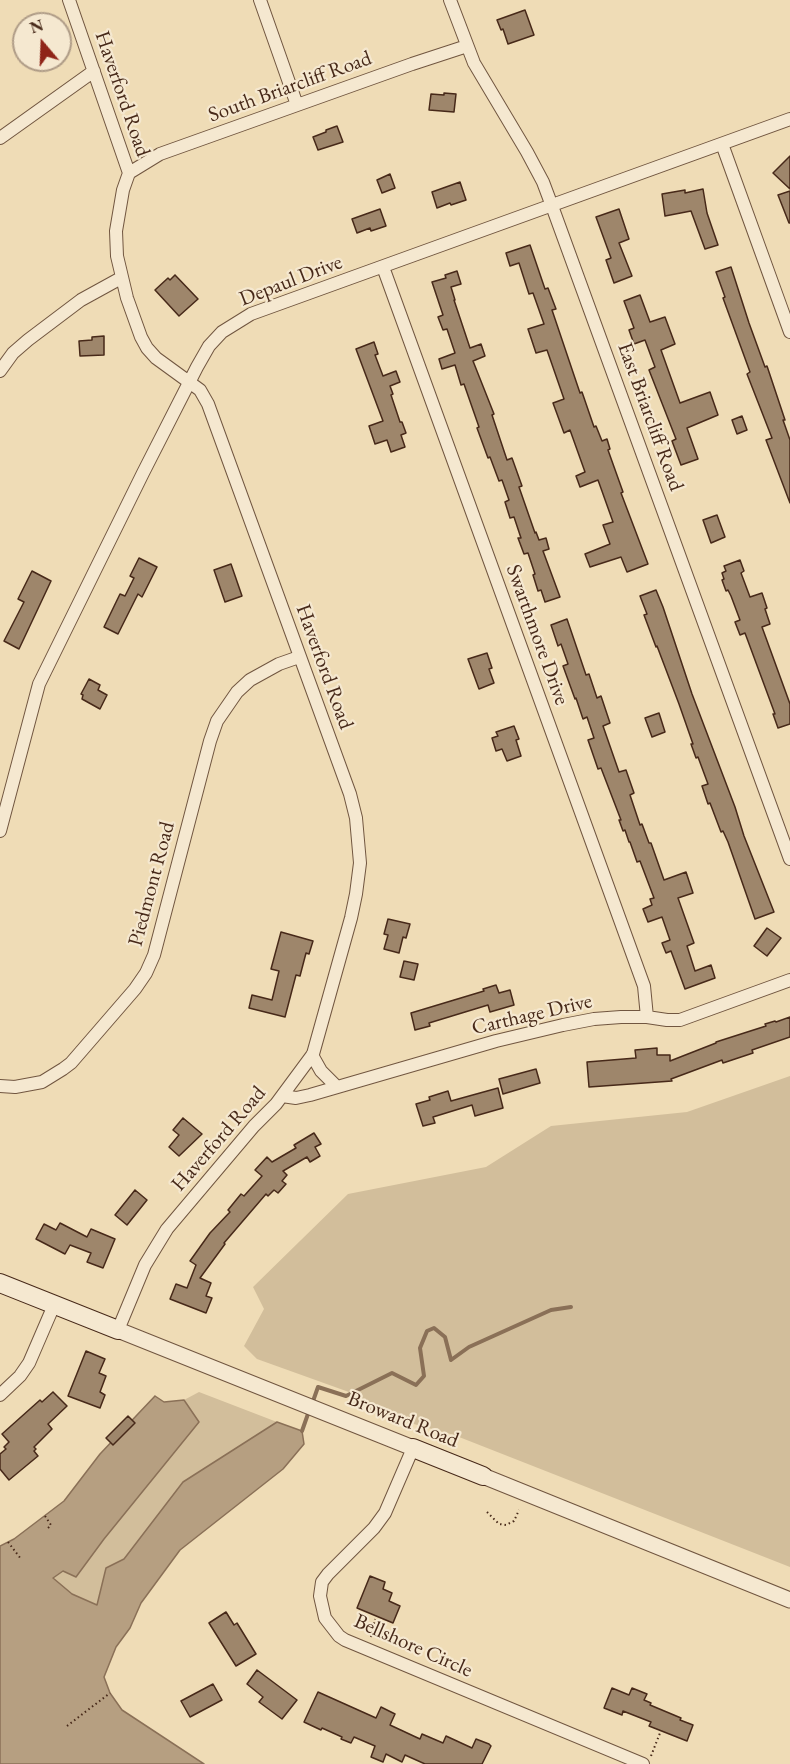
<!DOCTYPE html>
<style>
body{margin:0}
#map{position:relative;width:790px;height:1764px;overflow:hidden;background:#efdcb6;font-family:"EB Garamond",serif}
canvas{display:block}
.north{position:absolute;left:12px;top:12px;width:60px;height:60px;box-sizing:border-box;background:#f5e8d0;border:2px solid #af9c87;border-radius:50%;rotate:341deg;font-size:16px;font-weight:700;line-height:24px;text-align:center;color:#472919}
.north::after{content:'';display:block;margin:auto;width:21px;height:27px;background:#8f2418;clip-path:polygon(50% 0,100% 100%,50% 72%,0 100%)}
</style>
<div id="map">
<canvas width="790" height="1764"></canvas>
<div class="north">N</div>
</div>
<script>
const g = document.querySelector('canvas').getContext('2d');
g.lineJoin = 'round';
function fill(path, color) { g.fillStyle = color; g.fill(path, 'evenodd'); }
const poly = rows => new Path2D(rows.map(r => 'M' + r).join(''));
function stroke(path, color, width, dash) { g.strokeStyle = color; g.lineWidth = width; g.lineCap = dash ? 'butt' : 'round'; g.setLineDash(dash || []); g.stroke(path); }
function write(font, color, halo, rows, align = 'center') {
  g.font = font + ' "EB Garamond",serif'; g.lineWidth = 4.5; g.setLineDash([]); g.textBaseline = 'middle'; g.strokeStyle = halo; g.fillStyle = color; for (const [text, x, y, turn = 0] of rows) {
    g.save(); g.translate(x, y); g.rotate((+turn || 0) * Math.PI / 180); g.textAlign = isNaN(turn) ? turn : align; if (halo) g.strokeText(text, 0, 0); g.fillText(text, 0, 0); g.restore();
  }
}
fill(poly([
 [790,1076,790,1567,454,1435,348,1406,360,1396,257,1359,244,1346,264,1309,253,1287,348,1194,486,1167,551,1126,687,1112],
 [199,1392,277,1422,183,1482,124,1559,106,1568,98,1605,72,1594,52,1578,63,1571,76,1577,104,1539,199,1422,184,1400]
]), '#d2be9b');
const water = poly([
 [155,1396,164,1402,184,1400,199,1422,104,1539,76,1577,63,1571,53,1578,72,1594,97,1605,106,1568,124,1559,183,1482,277,1422,302,1431,304,1444,283,1469,180,1550,141,1603,130,1628,116,1647,104,1677,110,1693,122,1710,204,1764,0,1764,0,1546,14,1539,64,1501,100,1454,155,1396]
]);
fill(water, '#b69f81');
stroke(water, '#8a7057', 1.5);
stroke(poly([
 [312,1404,318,1387,346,1396,392,1373,416,1385,424,1376,420,1348,427,1331,434,1328,445,1337,451,1360,469,1347,551,1310,571,1307],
 [302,1431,309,1411]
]), '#8a7057', 4);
const building = poly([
 [525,10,534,35,508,44,503,29,501,30,497,20,525,10],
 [444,93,456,94,454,112,429,110,431,94,444,95,444,93],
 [337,126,343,142,318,150,313,137,326,132,326,130,337,126],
 [790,156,790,189,773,173,790,156],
 [390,174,395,188,382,193,377,180,390,174],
 [460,182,466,200,451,205,450,203,437,208,432,192,460,182],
 [703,189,707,213,718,245,705,249,691,211,665,216,662,194,685,190,685,193,703,189],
 [790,191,790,223,789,223,778,195,790,191],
 [380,209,386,226,371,231,370,228,357,233,352,219,380,209],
 [619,209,629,239,619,243,632,276,614,283,606,260,611,258,596,217,619,209],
 [530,245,545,289,548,288,556,309,552,310,580,393,582,392,594,427,596,426,602,441,607,439,610,449,608,450,623,492,621,493,648,564,627,572,621,557,590,567,585,554,610,544,603,525,613,522,598,480,580,487,576,476,585,472,570,430,564,433,553,403,564,399,547,350,536,353,528,329,544,324,533,293,529,294,519,263,510,266,506,253,530,245],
 [731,267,749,323,765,367,767,366,785,420,783,420,790,440,790,503,766,440,772,438,747,374,750,372,723,298,725,297,716,272,731,267],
 [457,271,461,284,451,287,455,300,454,300,470,348,481,344,485,356,473,361,494,414,492,415,507,460,512,458,522,486,519,487,535,533,536,532,539,540,546,538,549,549,543,551,560,597,545,602,541,590,538,591,533,575,535,574,528,553,524,554,518,538,521,538,514,517,510,518,505,502,509,500,502,480,499,481,490,457,488,458,477,428,479,427,464,384,461,385,455,365,442,369,439,359,455,353,447,329,443,330,438,317,443,315,432,282,446,278,445,275,457,271],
 [175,275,198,299,179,316,155,290,168,278,170,280,175,275],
 [640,295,650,322,665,317,675,344,661,350,680,403,710,392,718,415,687,428,698,459,681,465,672,441,676,439,649,370,655,367,645,340,634,344,629,330,634,328,624,301,640,295],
 [104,336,104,355,80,356,79,341,92,340,92,337,104,336],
 [374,342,378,354,375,355,383,376,396,371,400,382,390,386,393,394,391,395,400,422,402,422,406,433,401,435,405,447,391,452,387,440,375,444,369,426,383,421,356,349,374,342],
 [742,416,747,430,737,434,732,420,742,416],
 [717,515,725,537,711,543,703,520,717,515],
 [139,558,157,567,142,597,138,594,118,634,104,627,120,594,125,596,134,578,130,576,139,558],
 [740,560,744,571,741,573,750,597,762,593,767,608,765,609,770,624,762,627,790,704,790,724,778,728,773,714,775,714,745,633,740,635,735,622,740,620,731,596,728,590,726,591,722,580,724,579,722,573,726,571,724,566,740,560],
 [231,564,242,596,225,602,214,570,231,564],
 [32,571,51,581,19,649,4,641,24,602,18,599,32,571],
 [656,590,663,607,692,694,735,807,744,836,774,912,755,919,728,842,723,831,721,832,710,803,708,804,702,786,708,784,698,757,696,758,691,744,693,744,679,704,657,646,656,647,644,615,647,614,640,596,656,590],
 [567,619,586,675,589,674,597,698,601,696,610,723,603,726,619,772,626,770,634,793,630,795,640,825,642,824,649,843,651,843,664,880,686,872,693,893,678,898,694,943,687,946,695,971,711,965,715,978,685,989,671,951,666,953,662,943,670,940,662,917,648,922,643,909,652,905,650,899,654,898,640,861,637,862,630,842,629,842,625,830,623,831,619,820,621,820,601,768,598,769,588,740,594,738,587,717,583,719,576,698,575,699,563,666,568,664,561,644,558,646,551,625,567,619],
 [487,653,492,668,489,669,494,683,479,689,468,659,487,653],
 [89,679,100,685,98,690,107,695,100,709,82,699,83,695,81,694,89,679],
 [659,713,665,732,652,737,645,718,659,713],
 [514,726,519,739,516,740,521,756,507,761,502,749,496,751,492,738,498,736,496,732,514,726],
 [388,919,410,924,406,938,403,937,399,953,384,949,388,935,384,934,388,919],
 [767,928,781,938,767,956,754,946,767,928],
 [281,932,313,941,309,954,306,953,300,976,296,975,285,1017,249,1008,252,995,272,1000,279,971,271,969,281,932],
 [404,961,418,964,414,980,400,977,404,961],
 [496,985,499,993,510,990,514,1005,490,1012,488,1005,429,1023,430,1026,415,1030,411,1013,484,991,483,989,496,985],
 [790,1017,790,1037,752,1050,753,1053,723,1063,722,1060,671,1079,672,1081,589,1087,587,1062,636,1058,635,1050,657,1048,657,1055,670,1055,670,1061,716,1043,716,1042,766,1026,765,1024,775,1021,776,1022,790,1017],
 [536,1069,540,1083,503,1094,499,1079,536,1069],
 [498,1088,503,1108,475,1116,472,1105,433,1117,435,1123,423,1126,416,1104,430,1100,429,1097,448,1091,451,1101,498,1088],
 [183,1118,202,1134,179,1156,169,1147,179,1135,173,1130,183,1118],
 [314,1133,321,1144,315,1147,320,1156,310,1162,307,1157,283,1171,287,1175,282,1181,286,1184,278,1193,274,1190,268,1196,266,1194,224,1243,225,1244,200,1278,211,1283,206,1296,212,1298,206,1313,170,1299,176,1284,187,1288,196,1265,190,1261,210,1233,230,1212,228,1210,241,1194,244,1196,262,1176,255,1170,267,1157,272,1162,296,1148,294,1145,314,1133],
 [135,1190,147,1200,127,1225,115,1215,135,1190],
 [60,1223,87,1237,91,1229,115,1239,103,1268,87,1262,91,1253,70,1245,65,1254,36,1239,44,1224,56,1230,60,1223],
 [86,1351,105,1359,99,1373,106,1376,100,1392,105,1395,100,1408,68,1396,86,1351],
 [53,1392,67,1406,48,1424,52,1429,34,1447,36,1449,34,1451,38,1456,9,1480,0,1469,0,1454,6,1449,4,1447,9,1442,2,1434,40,1400,42,1402,53,1392],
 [128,1416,135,1423,113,1445,106,1438,128,1416],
 [370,1576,385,1582,383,1589,392,1593,389,1601,400,1606,393,1623,357,1608,370,1576],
 [226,1612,234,1625,237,1623,256,1654,236,1666,209,1623,226,1612],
 [257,1670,297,1700,282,1719,259,1702,263,1697,247,1684,257,1670],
 [213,1684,222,1700,190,1717,181,1701,213,1684],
 [612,1688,629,1695,632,1688,647,1694,644,1700,651,1703,650,1705,681,1718,680,1720,693,1725,687,1741,649,1726,651,1722,623,1711,622,1715,604,1708,612,1688],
 [318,1692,376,1718,381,1707,395,1714,390,1725,420,1739,422,1734,443,1743,446,1736,472,1748,476,1739,489,1744,491,1746,482,1764,425,1764,405,1755,402,1762,386,1754,383,1762,371,1757,375,1746,354,1737,351,1743,341,1739,342,1737,322,1728,321,1730,304,1722,318,1692]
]);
fill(building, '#9e866b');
stroke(building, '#472919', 1.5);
const minor = poly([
 [69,0,129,173,123,190,116,231,117,256,127,298,141,337,147,348,156,358,200,390,208,404,350,794,356,818,360,863,356,894,351,918,313,1054,276,1104,254,1126,167,1229,145,1265,118,1330],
 [260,0,297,105],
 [450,0,474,63,527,152,543,182,552,206,790,859],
 [0,138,94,71],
 [722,144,790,332],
 [129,173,160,154,412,64,467,46],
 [383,267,644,986,647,1017],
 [0,371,13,353,28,340,81,300,121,278],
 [0,831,39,684,143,473,197,367,209,346,222,332,251,314,790,119],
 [312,1055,321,1071,337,1087],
 [0,1086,15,1087,42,1082,63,1069,71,1063,135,989,146,973,154,955,210,741,217,721,237,692,250,680,279,664,299,657],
 [282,1096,296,1098,310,1095,496,1041,563,1025,594,1019,621,1017,647,1017,667,1020,680,1020,790,980],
 [0,1395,20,1376,29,1363,54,1305],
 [413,1448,385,1513,374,1528,328,1574,322,1582,320,1596,325,1618,339,1636,345,1640,643,1764]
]);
const tertiary = poly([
 [118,1330,413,1448],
 [483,1476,790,1600]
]);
const secondary = poly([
 [0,1283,118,1330],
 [413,1448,483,1476]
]);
stroke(minor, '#715640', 14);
stroke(tertiary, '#715640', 17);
stroke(secondary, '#472919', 20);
stroke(poly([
 [487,1512,499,1524,506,1525,514,1521,519,1510],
 [45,1516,51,1525,46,1530],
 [8,1542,21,1559],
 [371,1637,375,1619],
 [67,1726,110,1693],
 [651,1756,660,1733]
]), '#472919', 2, [1.5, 3]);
stroke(minor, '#f5e8d0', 12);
stroke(tertiary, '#f5e8d0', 15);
stroke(secondary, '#f5e8d0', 18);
write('21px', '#472919', '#f5e8d0', [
 ["South Briarcliff Road",290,87,-20],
 ["Haverford Road",122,94,71],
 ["Depaul Drive",291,281,-21],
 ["East Briarcliff Road",650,417,70],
 ["Swarthmore Drive",537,635,70],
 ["Haverford Road",324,667,70],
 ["Piedmont Road",152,884,-75],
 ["Carthage Drive",532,1015,-13],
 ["Haverford Road",219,1139,-49],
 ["Broward Road",403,1420,22],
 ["Bellshore Circle",413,1646,24]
]);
</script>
